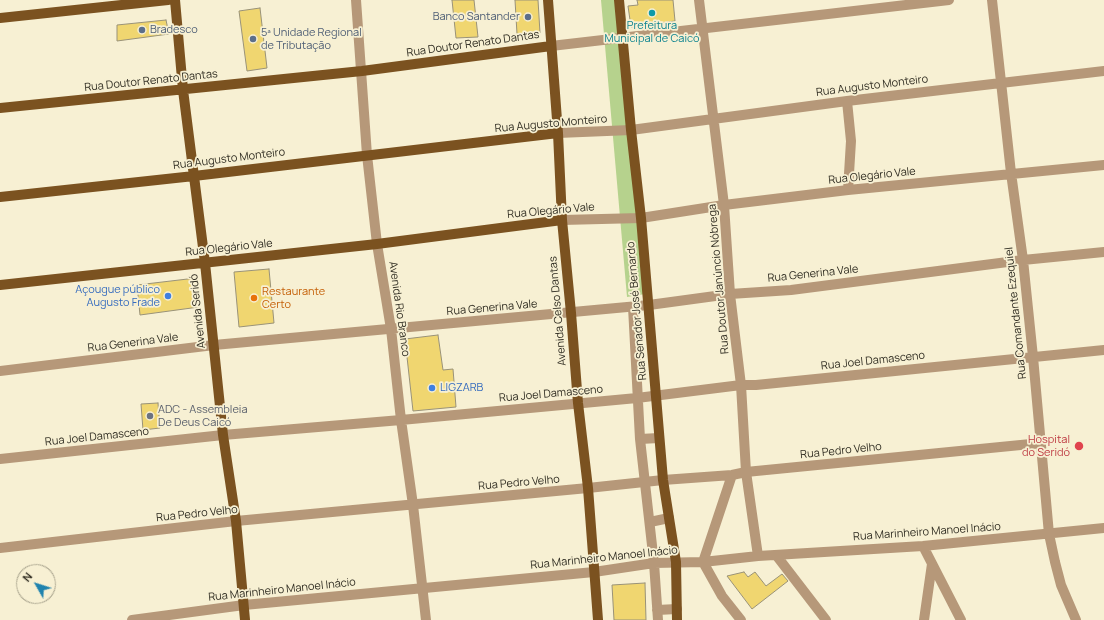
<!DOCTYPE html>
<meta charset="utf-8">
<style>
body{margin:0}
#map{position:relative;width:1104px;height:620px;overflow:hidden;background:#f7f0d3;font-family:Manrope,sans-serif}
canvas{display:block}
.north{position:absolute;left:16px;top:564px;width:40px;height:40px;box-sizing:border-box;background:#f7f0d3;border:1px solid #a7a28c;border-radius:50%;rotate:309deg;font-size:11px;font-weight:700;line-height:16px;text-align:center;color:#302d22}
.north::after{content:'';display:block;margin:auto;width:14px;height:18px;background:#1f83ae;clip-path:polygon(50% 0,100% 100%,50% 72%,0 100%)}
</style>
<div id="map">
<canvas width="1104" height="620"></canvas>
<div class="north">N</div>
</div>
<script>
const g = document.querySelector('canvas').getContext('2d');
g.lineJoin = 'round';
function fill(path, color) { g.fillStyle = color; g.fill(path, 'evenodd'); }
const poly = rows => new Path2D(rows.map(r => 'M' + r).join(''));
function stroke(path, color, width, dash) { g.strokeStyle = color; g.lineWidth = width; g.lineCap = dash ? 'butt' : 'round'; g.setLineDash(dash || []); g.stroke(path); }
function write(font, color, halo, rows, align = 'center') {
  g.font = font + ' Manrope,sans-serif'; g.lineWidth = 3.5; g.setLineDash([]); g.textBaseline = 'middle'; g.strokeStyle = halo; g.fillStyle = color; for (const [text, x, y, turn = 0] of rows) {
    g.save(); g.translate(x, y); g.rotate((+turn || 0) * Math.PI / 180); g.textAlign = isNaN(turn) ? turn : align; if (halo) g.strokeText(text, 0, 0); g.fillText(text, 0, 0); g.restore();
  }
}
fill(poly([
 [601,0,617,0,645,294,627,297]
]), '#b6d28d');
const building = poly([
 [452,0,474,0,478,37,456,38,452,0],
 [515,0,538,0,540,33,517,34,515,0],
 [637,0,673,0,675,21,631,27,628,6,638,5,637,0],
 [260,8,267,68,247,71,239,11,260,8],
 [166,20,169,34,117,41,117,25,166,20],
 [269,269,274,323,239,327,234,272,269,269],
 [196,278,199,307,140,315,137,285,196,278],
 [438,335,443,370,453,369,456,407,413,411,405,339,438,335],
 [158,403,160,428,143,430,141,404,158,403],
 [744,572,748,577,755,572,766,586,782,574,788,581,752,609,727,576,744,572],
 [645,583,646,620,614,620,612,585,645,583]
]);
fill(building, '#f0d670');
stroke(building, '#999278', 1);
stroke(poly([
 [356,0,367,155,377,244,391,329,401,420,413,505,426,620],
 [699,0,724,205,730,294,741,385,746,472,758,556],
 [992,0,1011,173,1023,260,1033,357,1049,534,1055,562,1061,585,1076,620],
 [551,46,949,0],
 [847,101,851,141,848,190],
 [558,133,631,130,847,101,1104,71],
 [562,220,641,218,724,205,848,190,1104,165],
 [633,307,640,439,654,563,658,620],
 [0,371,214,345,649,305,730,294,791,290,1023,260,1104,252],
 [640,439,659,438],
 [0,459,223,435,401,420,637,398,741,385,756,385,1104,350],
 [732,475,703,562,722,596,741,620],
 [650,522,669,518],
 [923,546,961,620],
 [0,548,236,521,588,488,663,480,732,475,746,472,1041,443],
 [776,555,826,620],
 [657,610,677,609],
 [132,620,244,605,594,572,654,563,703,562,758,556,923,546,1104,528],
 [924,620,932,564]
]), '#b69879', 10);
stroke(poly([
 [175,0,183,90,205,263,223,435,236,521,245,620],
 [548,0,558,133,562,220,571,313,578,403,588,488,598,620],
 [619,0,631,130,641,218,663,480,676,562,677,620],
 [0,18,168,0],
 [0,108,362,71,551,46],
 [0,197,194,176,558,133],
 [0,285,377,244,562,220]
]), '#7b5220', 10);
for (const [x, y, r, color] of [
 [652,13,4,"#0f9aa8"],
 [528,17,4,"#5c6f8a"],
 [142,30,4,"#5c6f8a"],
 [253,39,4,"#5c6f8a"],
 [168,296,4,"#3f7fe0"],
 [254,298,4,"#e8710a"],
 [432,388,4,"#3f7fe0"],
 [150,416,4,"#6b7280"],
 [1079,446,5,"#e0444e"]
]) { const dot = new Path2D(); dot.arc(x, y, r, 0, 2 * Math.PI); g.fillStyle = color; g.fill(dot); stroke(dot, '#f7f0d3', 1.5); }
write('11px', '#4e5e75', '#f7f0d3', [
 ["Banco Santander",520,17,"right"],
 ["Bradesco",150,30],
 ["5ª Unidade Regional",261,33],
 ["de Tributação",261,46]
], 'left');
write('11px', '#0d838f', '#f7f0d3', [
 ["Prefeitura",652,26],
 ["Municipal de Caicó",652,39]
]);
write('11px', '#302d22', '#f7f0d3', [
 ["Rua Doutor Renato Dantas",473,44,-8],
 ["Rua Doutor Renato Dantas",151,81,-6],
 ["Rua Augusto Monteiro",872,86,-7],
 ["Rua Augusto Monteiro",551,124,-5],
 ["Rua Augusto Monteiro",229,159,-7],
 ["Rua Olegário Vale",872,176,-6],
 ["Rua Olegário Vale",551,211,-5],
 ["Rua Olegário Vale",229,248,-6],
 ["Rua Generina Vale",813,274,-6],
 ["Rua Doutor Janúncio Nóbrega",719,279,-95],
 ["Rua Generina Vale",492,308,-5],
 ["Avenida Rio Branco",399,309,82],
 ["Avenida Seridó",198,311,-96],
 ["Avenida Celso Dantas",558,311,-95],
 ["Rua Senador José Bernardo",637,311,-95],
 ["Rua Comandante Ezequiel",1016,313,-96],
 ["Rua Generina Vale",133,343,-7],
 ["Rua Joel Damasceno",873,361,-6],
 ["Rua Joel Damasceno",551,394,-5],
 ["Rua Joel Damasceno",97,437,-6],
 ["Rua Pedro Velho",841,451,-6],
 ["Rua Pedro Velho",519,483,-5],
 ["Rua Pedro Velho",197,514,-6],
 ["Rua Marinheiro Manoel Inácio",927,532,-4],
 ["Rua Marinheiro Manoel Inácio",604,558,-6],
 ["Rua Marinheiro Manoel Inácio",282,590,-6]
]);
write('11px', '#366cbe', '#f7f0d3', [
 ["Açougue público",160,290],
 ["Augusto Frade",160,303],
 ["LIGZARB",440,388,"left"]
], 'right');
write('11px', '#c56008', '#f7f0d3', [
 ["Restaurante",262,292],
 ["Certo",262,305]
], 'left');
write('11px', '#5b616d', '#f7f0d3', [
 ["ADC - Assembleia",158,410],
 ["De Deus Caicó",158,423]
], 'left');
write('11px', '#be3a42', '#f7f0d3', [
 ["Hospital",1070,440],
 ["do Seridó",1070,453]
], 'right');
</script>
